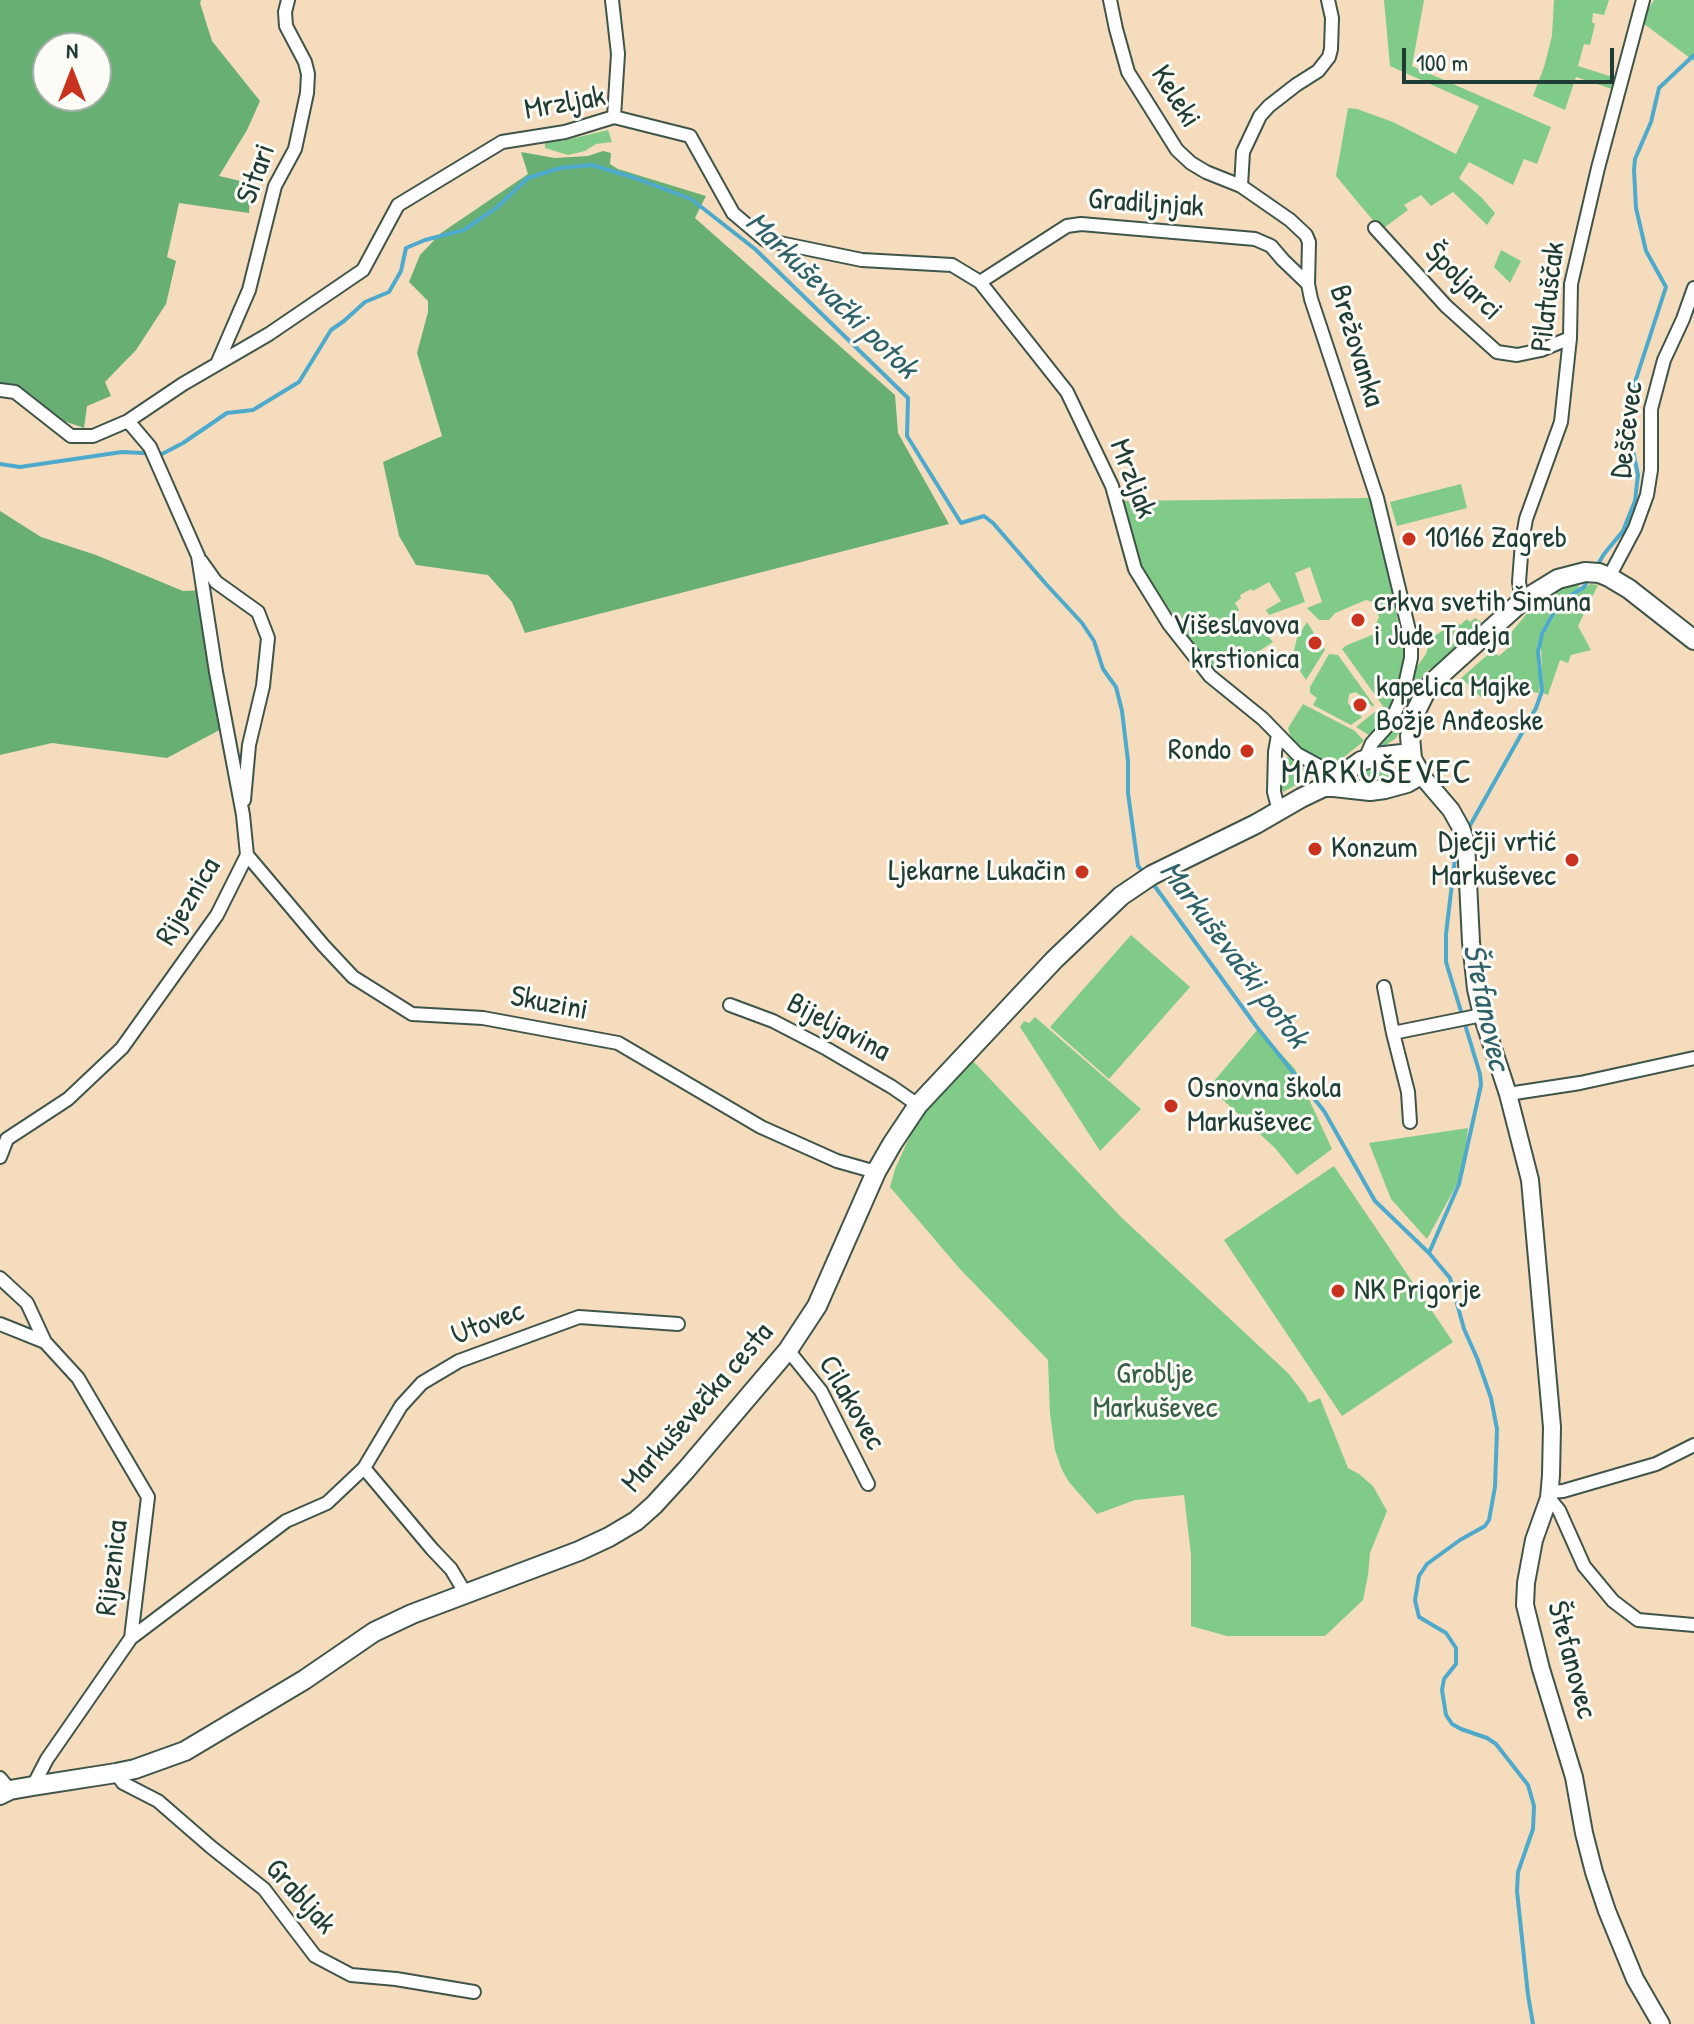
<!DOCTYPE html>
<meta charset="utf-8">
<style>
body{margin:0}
#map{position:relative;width:1694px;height:2024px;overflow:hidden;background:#f4dcbd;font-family:"Patrick Hand",sans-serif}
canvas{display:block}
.north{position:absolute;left:32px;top:32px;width:80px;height:80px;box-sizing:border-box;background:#fdfcf7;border:2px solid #a4b0a9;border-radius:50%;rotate:0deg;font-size:22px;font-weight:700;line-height:32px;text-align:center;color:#1f3d34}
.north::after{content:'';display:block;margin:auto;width:28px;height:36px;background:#c8321e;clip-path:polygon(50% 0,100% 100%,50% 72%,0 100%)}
.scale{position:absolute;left:1402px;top:48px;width:212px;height:36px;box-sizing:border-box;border:4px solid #1f3d34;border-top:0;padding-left:10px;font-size:24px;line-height:28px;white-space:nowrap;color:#1f3d34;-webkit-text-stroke:6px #fdfcf7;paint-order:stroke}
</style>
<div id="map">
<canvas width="1694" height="2024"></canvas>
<div class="north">N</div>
<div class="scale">100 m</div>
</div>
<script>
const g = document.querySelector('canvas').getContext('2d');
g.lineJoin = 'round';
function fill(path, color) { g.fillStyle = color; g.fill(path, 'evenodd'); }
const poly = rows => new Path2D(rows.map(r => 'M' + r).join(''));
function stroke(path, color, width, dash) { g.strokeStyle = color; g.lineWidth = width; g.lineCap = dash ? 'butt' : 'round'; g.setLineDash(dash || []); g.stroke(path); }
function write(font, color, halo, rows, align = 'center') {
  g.font = font + ' "Patrick Hand",sans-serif'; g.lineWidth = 6; g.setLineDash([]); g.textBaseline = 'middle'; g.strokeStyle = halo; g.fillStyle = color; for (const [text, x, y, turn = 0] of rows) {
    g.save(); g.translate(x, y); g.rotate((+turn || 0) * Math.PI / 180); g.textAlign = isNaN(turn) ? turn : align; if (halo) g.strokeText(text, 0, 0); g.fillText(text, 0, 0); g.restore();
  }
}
fill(poly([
 [1384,0,1424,0,1412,66,1551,127,1537,164,1524,159,1513,185,1469,162,1459,178,1482,198,1495,213,1487,225,1453,192,1431,206,1421,195,1404,205,1408,210,1381,230,1336,176,1348,108,1357,109,1393,122,1456,154,1479,106,1390,66],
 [1554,0,1609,0,1604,15,1593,13,1592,22,1595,24,1590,45,1584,44,1578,66,1616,78,1612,89,1576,77,1565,110,1533,96,1544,67,1552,36],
 [1654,0,1694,0,1694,61,1640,21],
 [608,130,612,142,596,144,585,151,568,155,545,148,545,141,562,141],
 [1501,250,1521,261,1510,283,1494,267],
 [1461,484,1467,508,1397,526,1390,502],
 [1372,498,1404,650,1401,679,1388,713,1342,649,1345,646,1379,632,1376,624,1379,617,1373,602,1366,600,1335,613,1329,620,1319,620,1307,608,1322,602,1310,567,1295,573,1305,602,1269,615,1266,610,1281,601,1269,582,1253,591,1251,589,1240,595,1241,598,1235,603,1239,610,1234,614,1247,632,1256,634,1265,633,1273,642,1235,667,1222,659,1214,670,1202,658,1138,562,1122,501],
 [1577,580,1579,588,1553,609,1541,632,1537,646,1537,662,1540,681,1539,693,1507,688,1500,682,1483,699,1461,678,1492,651,1499,656,1508,648,1504,641,1534,605,1557,590],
 [1590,584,1598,585,1578,626,1591,650,1571,655,1568,663,1560,660,1548,695,1543,693,1541,646,1542,639,1556,611],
 [1475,618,1481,622,1477,627,1438,665,1428,670,1418,683,1412,682,1416,668,1426,654,1431,638,1456,622,1460,625,1467,619,1470,622],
 [1307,622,1317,638,1311,638,1308,640,1309,646,1314,648,1321,643,1325,650,1306,680,1292,659,1297,638],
 [1329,654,1338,655,1374,705,1373,707,1356,692,1349,694,1348,703,1362,717,1351,725,1313,705,1317,698,1310,693,1310,687],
 [1418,691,1402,729,1395,739,1381,748,1379,743,1405,703],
 [1303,704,1355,731,1364,741,1339,761,1332,763,1321,760,1300,749,1292,740,1288,728],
 [1377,710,1385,720,1369,735,1356,727],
 [1288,757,1301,767,1317,774,1283,792,1280,784,1281,759],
 [1377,764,1389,768,1393,771,1390,779,1371,780,1365,775,1365,768],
 [1131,935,1190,987,1109,1079,1050,1027],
 [1035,1017,1141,1109,1100,1151,1020,1027,1024,1021,1029,1023],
 [1258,1029,1295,1069,1332,1149,1297,1175,1275,1148,1209,1087],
 [973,1061,1121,1217,1289,1374,1305,1395,1309,1403,1320,1398,1348,1468,1359,1474,1373,1486,1387,1511,1370,1553,1368,1575,1363,1600,1325,1636,1227,1636,1191,1626,1191,1555,1184,1495,1135,1500,1097,1514,1069,1482,1062,1470,1055,1450,1050,1414,1048,1360,960,1269,890,1187,895,1169,914,1127,933,1103],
 [1468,1128,1463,1173,1427,1239,1391,1199,1369,1143],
 [1334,1166,1453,1342,1342,1416,1224,1240]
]), '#81cb88');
fill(poly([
 [0,0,201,0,200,3,212,41,260,101,247,130,219,176,258,185,250,198,249,213,179,203,167,257,176,261,166,304,136,350,105,382,111,396,87,406,84,428,55,418,16,386,0,382],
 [48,48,96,48,96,96,48,96],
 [603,151,611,153,610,164,618,169,706,196,695,218,895,395,898,433,949,524,525,633,512,602,488,575,416,565,399,536,383,462,442,436,417,353,428,312,428,301,409,282,420,255,441,233,528,174,521,152,555,158,588,156],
 [0,511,41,537,96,555,183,591,206,590,227,726,167,758,52,743,0,755]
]), '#68af74');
stroke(poly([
 [0,464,20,467,122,452,162,454,183,443,227,413,253,410,299,382,331,330,344,321,365,302,389,292,401,271,406,248,425,240,464,230,496,208,528,178,560,168,592,165,635,178,691,199,755,249,908,398,907,436,961,523,984,516,993,523,1046,584,1082,623,1094,641,1103,669,1116,687,1122,711,1128,761,1128,793,1138,866,1146,875],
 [1597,566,1604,554,1623,531,1635,501,1638,475,1632,446,1633,411,1636,379,1666,287,1646,251,1636,208,1634,170,1635,159,1651,122,1659,88,1694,55],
 [1468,829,1536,708,1542,691,1538,652,1542,634,1555,610,1570,596,1584,587,1590,577],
 [1460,843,1456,850,1446,934,1446,962,1480,1074,1481,1085,1459,1184,1429,1253,1450,1278,1464,1329,1477,1358,1491,1398,1497,1429,1495,1487,1489,1520,1485,1526,1460,1540,1427,1564,1419,1576,1415,1600,1419,1617,1446,1633,1456,1648,1456,1664,1444,1679,1442,1690,1446,1715,1452,1724,1461,1729,1487,1738,1496,1744,1528,1785,1534,1806,1533,1829,1518,1872,1517,1891,1528,1995,1533,2024],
 [1151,881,1256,1026,1324,1111,1375,1201,1429,1253]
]), '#4eaacc', 4);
const minor = poly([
 [612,0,618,54,614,117],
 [1110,0,1116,29,1128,72,1177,150,1191,163,1206,172,1241,186,1290,220,1306,235,1309,242,1308,284,1311,299,1377,498,1411,639,1411,658,1403,694,1391,722,1372,743,1365,759],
 [1241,186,1243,152,1260,116,1269,106,1296,85,1318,71,1329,57,1331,49,1332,18,1328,0],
 [1375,228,1446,306,1497,352,1517,355,1541,350,1570,338],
 [980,282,1067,226,1081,224,1255,239,1271,246,1283,260,1308,284],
 [217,364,249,290,275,186,295,149,307,93,308,74,305,62,286,26,285,12,288,0],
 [0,390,15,392,71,436,93,436,128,421,183,384,269,334,363,270,398,205,502,142,565,132,614,117,690,136,733,213,765,240,862,260,952,265,980,282,1067,392,1112,486,1135,569,1169,624,1210,676,1263,719,1297,754,1321,767,1346,771],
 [201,561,216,582,258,612,268,638,263,686,249,745,244,800],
 [1609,577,1635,528,1647,495,1651,470,1651,409,1664,360,1683,319,1694,288],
 [1522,601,1519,582,1522,542,1526,519,1561,422,1570,338,1571,284,1598,168,1643,0],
 [1278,735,1275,752,1274,792,1279,811],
 [247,855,323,945,353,977,412,1014,483,1018,618,1043,761,1127,837,1161,876,1172],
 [1384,987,1393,1033,1482,1015],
 [730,1005,773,1021,827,1049,892,1087,918,1105],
 [1393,1033,1408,1092,1410,1122],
 [1508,1094,1580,1083,1694,1058],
 [0,1157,7,1139,68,1099,122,1048,217,915,247,855,243,815,216,672,198,556,150,447,128,421],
 [0,1278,27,1303,45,1342,78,1378,148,1497,131,1638,47,1759,33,1786],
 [0,1324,45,1342],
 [788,1350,821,1391,868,1484],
 [364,1468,432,1549,451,1569,466,1594],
 [1549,1492,1563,1491,1656,1464,1694,1445],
 [1549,1498,1559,1510,1584,1566,1613,1601,1638,1620,1694,1625],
 [131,1638,286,1521,327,1503,364,1468,401,1406,422,1383,459,1361,579,1317,678,1324],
 [116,1773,123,1783,158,1801,211,1847,264,1889,315,1956,351,1975,396,1979,474,1992],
 [0,1778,10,1790]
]);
const tertiary = poly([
 [1421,775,1451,810,1461,828,1466,842,1471,942,1476,989,1482,1015,1508,1094,1530,1180,1552,1427,1551,1475,1549,1498,1534,1540,1526,1583,1525,1605,1541,1669,1574,1777,1584,1833,1594,1872,1607,1911,1635,1979,1661,2024]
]);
const secondary = poly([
 [1324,787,1334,787,1370,791,1385,789,1407,783,1421,775,1412,759,1410,736,1416,711,1427,689,1436,679,1522,601,1558,579,1585,572,1599,573,1609,577,1629,589,1694,640],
 [0,1795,10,1790,33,1786,116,1773,135,1769,185,1751,304,1680,374,1632,412,1614,579,1551,609,1537,636,1521,654,1505,686,1470,788,1350,817,1306,876,1172,892,1144,918,1105,1054,960,1121,896,1152,875,1256,824,1301,798,1324,787,1361,761,1375,757,1411,753]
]);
stroke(minor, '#3f5549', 16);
stroke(tertiary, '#3f5549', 20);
stroke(secondary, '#3f5549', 22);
stroke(minor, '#fff', 12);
stroke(tertiary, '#fff', 16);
stroke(secondary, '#fff', 18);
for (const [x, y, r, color] of [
 [1409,539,8,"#c8321e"],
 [1358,620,8,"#c8321e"],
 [1315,643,8,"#c8321e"],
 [1360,705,8,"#c8321e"],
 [1247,751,8,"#c8321e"],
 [1315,849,8,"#c8321e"],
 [1572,860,8,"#c8321e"],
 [1082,872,8,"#c8321e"],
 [1171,1106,8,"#c8321e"],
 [1338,1291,8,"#c8321e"]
]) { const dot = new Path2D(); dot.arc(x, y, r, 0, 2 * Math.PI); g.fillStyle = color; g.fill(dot); stroke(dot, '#fdfcf7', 3); }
write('30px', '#1f3d34', '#fdfcf7', [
 ["Keleki",1175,97,58],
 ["Mrzljak",565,104,-10],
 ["Sitari",257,174,-70],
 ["Gradiljnjak",1146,204,4],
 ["Špoljarci",1463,282,45],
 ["Pilatuščak",1549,297,-83],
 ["Brežovanka",1356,346,73],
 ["Deščevec",1628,430,-83],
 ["Mrzljak",1132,479,69],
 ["Rijeznica",189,902,-59],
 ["Skuzini",549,1004,11],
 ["Bijeljavina",838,1028,28],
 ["Utovec",488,1324,-21],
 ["Cilakovec",851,1403,60],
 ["Markuševečka cesta",698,1408,-49],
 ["Rijeznica",113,1568,-83],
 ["Štefanovec",1571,1660,75],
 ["Grabljak",300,1897,48]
]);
write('30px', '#1f3d34', '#fdfcf7', [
 ["10166 Zagreb",1425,539],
 ["crkva svetih Šimuna",1374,603],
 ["i Jude Tadeja",1374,637],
 ["Višeslavova",1299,626,"right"],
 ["krstionica",1299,660,"right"],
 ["kapelica Majke",1376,688],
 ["Božje Anđeoske",1376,722],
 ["Rondo",1231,751,"right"],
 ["Dječji vrtić",1556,843,"right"],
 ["Markuševec",1556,877,"right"],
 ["Konzum",1331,849],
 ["Ljekarne Lukačin",1066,872,"right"],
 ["Osnovna škola",1187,1089],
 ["Markuševec",1187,1123],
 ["NK Prigorje",1354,1291]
], 'left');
write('30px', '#386049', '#fdfcf7', [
 ["Groblje",1155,1375],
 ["Markuševec",1155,1409]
]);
write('italic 32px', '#2f6369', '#fdfcf7', [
 ["Markuševački potok",831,296,44],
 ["Markuševački potok",1233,955,53],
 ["Štefanovec",1485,1007,78]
]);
g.letterSpacing = '2px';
write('34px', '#1f3d34', '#fdfcf7', [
 ["MARKUŠEVEC",1377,774]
]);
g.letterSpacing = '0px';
</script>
